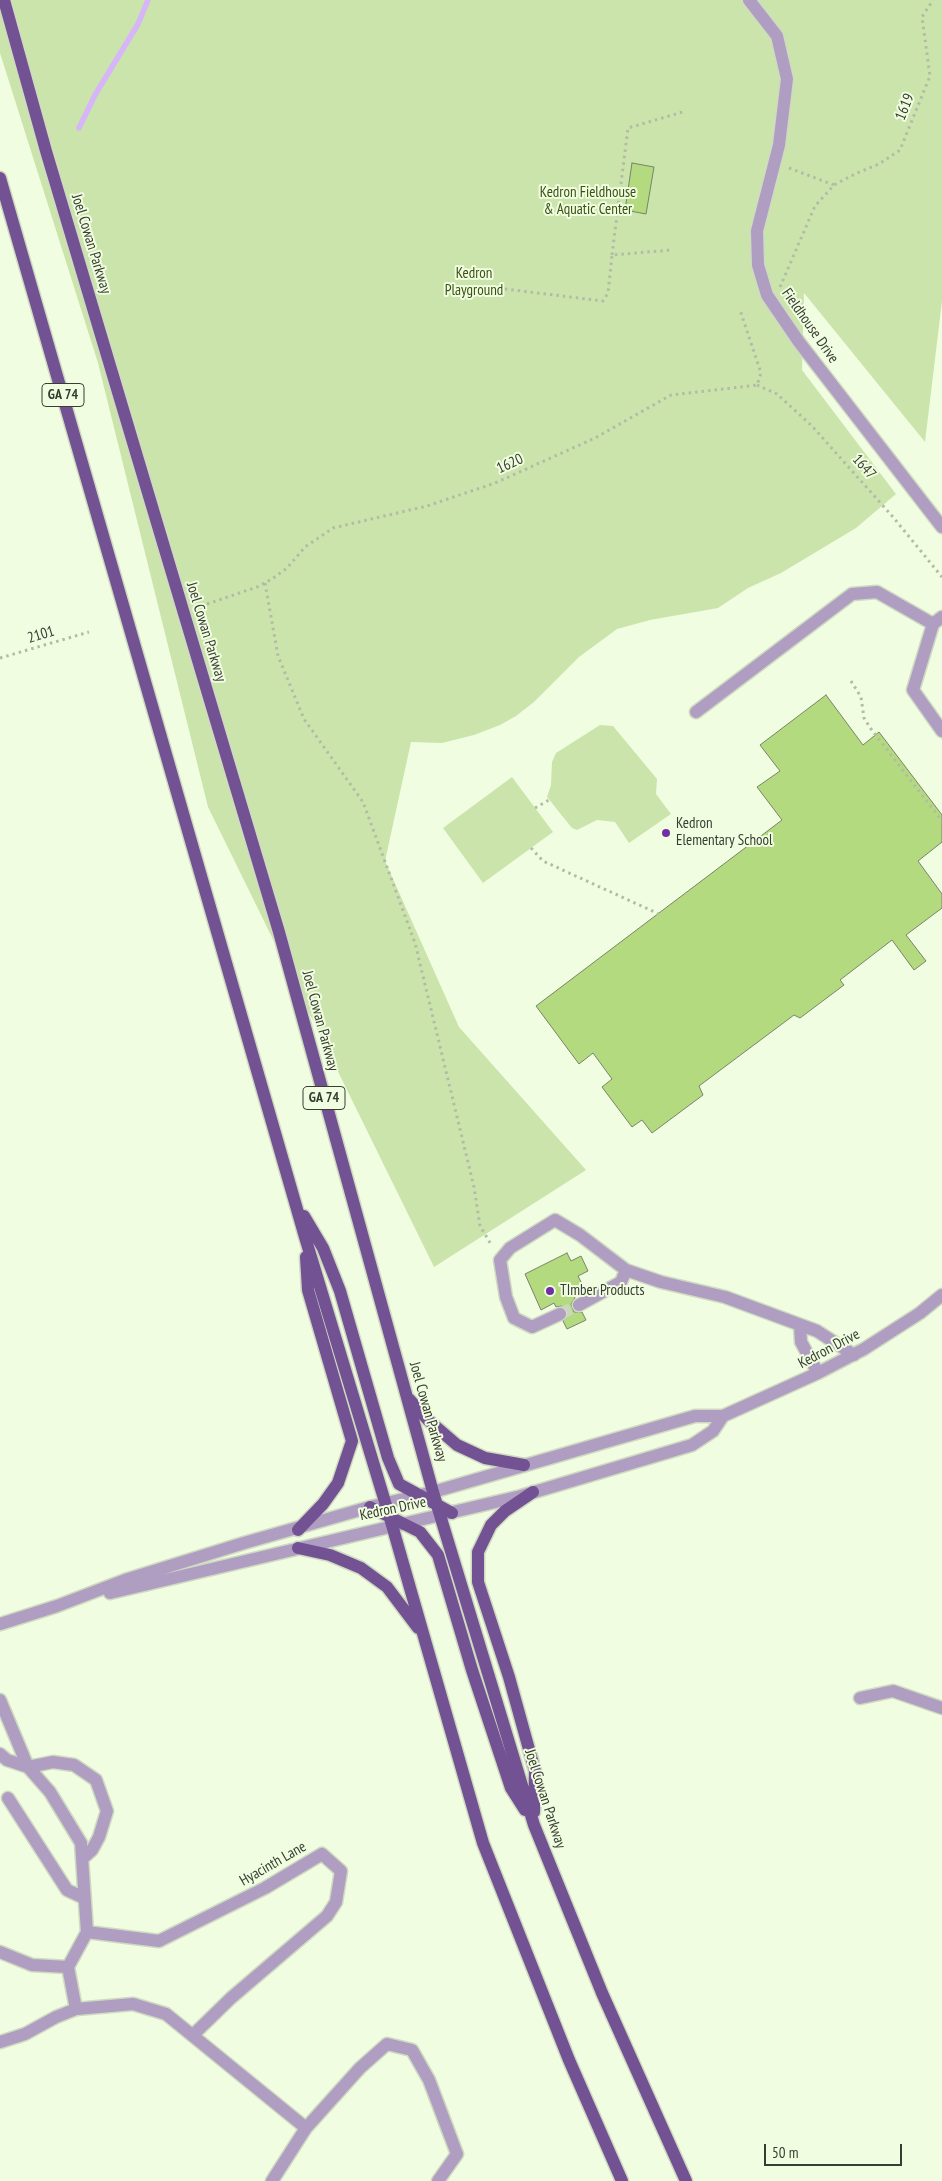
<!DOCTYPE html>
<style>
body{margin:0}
#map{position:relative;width:942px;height:2181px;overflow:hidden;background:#f0fde0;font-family:"PT Sans Narrow",sans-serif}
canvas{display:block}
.scale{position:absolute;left:764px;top:2144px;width:138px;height:22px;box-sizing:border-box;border:2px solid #383d32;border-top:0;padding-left:6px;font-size:15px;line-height:18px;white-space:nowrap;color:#383d32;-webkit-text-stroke:4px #f0fde0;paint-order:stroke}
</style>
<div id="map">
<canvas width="942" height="2181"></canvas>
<div class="scale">50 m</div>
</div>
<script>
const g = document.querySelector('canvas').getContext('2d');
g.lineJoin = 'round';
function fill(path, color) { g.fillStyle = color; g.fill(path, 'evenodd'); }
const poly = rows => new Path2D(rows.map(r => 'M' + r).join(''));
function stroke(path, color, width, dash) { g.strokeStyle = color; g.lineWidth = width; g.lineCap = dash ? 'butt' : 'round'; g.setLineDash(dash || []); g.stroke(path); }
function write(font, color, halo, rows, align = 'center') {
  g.font = font + ' "PT Sans Narrow",sans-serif'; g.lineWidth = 4; g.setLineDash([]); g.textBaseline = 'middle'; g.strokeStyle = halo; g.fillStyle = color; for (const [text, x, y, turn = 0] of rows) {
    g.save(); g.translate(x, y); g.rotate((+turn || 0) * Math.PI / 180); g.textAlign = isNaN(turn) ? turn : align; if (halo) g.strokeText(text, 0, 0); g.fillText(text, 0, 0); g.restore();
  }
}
fill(poly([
 [0,0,942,0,942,301,925,442,804,293,802,370,896,494,856,528,781,573,748,588,718,608,650,620,617,629,579,657,534,702,516,716,500,725,474,735,442,743,411,742,385,861,459,1027,586,1170,434,1267,208,807,98,363,0,53],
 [600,725,613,726,657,779,656,794,671,814,629,843,615,822,597,820,577,830,572,828,547,797,551,785,552,762,556,753],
 [512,777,553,832,483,883,443,828]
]), '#cbe4ac');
stroke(poly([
 [79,128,95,95,138,24,148,0]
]), '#d6b5f9', 5.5);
const building = poly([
 [632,163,654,167,646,214,625,210,632,163],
 [826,695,863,745,879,732,942,815,942,842,918,861,942,894,942,908,906,935,926,961,914,970,892,940,840,980,844,985,800,1018,794,1015,699,1086,703,1095,652,1133,642,1120,632,1127,602,1087,612,1079,593,1053,579,1064,536,1006,782,820,757,787,780,771,760,745,826,695],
 [567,1253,571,1261,581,1256,588,1271,578,1276,584,1288,573,1293,575,1298,571,1304,574,1312,582,1312,586,1320,567,1329,563,1321,568,1315,567,1310,561,1306,556,1307,554,1303,541,1310,525,1274,567,1253]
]);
fill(building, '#b4da7f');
stroke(building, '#78846a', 1);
stroke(poly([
 [560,1314,579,1305]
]), '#cbd7bd', 12, [12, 6]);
const minor = poly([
 [749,0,777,36,787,79,779,145,757,231,758,265,767,295,799,342,942,527],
 [942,617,933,624,913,690,942,731],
 [696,712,852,594,877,592,933,624],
 [579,1305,621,1282,626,1270],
 [560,1314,532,1327,514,1318,506,1297,500,1260,510,1248,555,1220,580,1235,626,1270,661,1282,725,1297,817,1331,854,1355],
 [800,1325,801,1342,818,1373],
 [110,1593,521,1496,692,1445,713,1431,723,1416],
 [0,1624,57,1606,125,1580,244,1543,370,1507,433,1492,695,1416,723,1416,818,1373,864,1349,920,1313,942,1295],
 [860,1698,893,1691,942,1708],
 [0,1700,28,1767,50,1792,81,1843,87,1932,68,1967,76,2009],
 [0,1754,7,1760,28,1767,53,1762,74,1765,96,1780,107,1811,99,1837,92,1850,82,1859],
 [8,1798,67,1890,84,1898],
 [87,1932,159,1941,265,1888,322,1854,341,1871,336,1902,327,1916,231,1998,193,2035],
 [0,1952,32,1965,68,1967],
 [0,2042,25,2034,56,2017,76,2009,133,2004,166,2014,306,2128],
 [272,2181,306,2128,360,2068,387,2044,412,2050,429,2080,457,2154,438,2181]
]);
const major = poly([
 [4,0,46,151,279,932,433,1492,534,1825,602,1993,686,2181],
 [0,178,305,1237,392,1525,483,1843,569,2060,622,2181],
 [304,1216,323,1248,340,1291,388,1458,399,1484,452,1513],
 [409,1399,428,1420,457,1445,485,1458,524,1465],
 [533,1492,505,1511,491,1525,478,1552,478,1582,509,1677,535,1771,534,1812],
 [370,1507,420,1532,438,1555,472,1670,511,1788,525,1810],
 [298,1530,323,1504,338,1483,352,1441,308,1290,306,1257],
 [298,1548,330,1555,361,1568,387,1587,418,1628]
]);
stroke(minor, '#cfdac1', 15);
stroke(major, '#cfdac1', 15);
stroke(poly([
 [789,168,834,185],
 [612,255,628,128,686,111],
 [780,287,815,206,834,185,855,174,879,164,900,150,930,76,922,17,933,0],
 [499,292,505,289,603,301,608,293,612,255,671,250],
 [757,385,777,394,812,426,893,517,942,577],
 [265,583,278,656,304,719,363,802,415,943,474,1187,480,1226,492,1246],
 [207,604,257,587,272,579,287,568,305,547,333,528,427,506,495,483,595,438,671,395,757,385,761,373,740,310],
 [0,658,89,632],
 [851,681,861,697,864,718,871,729,942,821],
 [535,808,549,800],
 [531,848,543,861,659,914]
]), '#b2bca5', 3, [2.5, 4]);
stroke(minor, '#af9dc2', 12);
stroke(major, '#735293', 12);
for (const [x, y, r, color] of [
 [666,833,5,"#712fa4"],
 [550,1291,5,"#712fa4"]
]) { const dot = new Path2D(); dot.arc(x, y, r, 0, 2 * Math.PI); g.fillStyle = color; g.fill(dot); stroke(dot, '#f0fde0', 2); }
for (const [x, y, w] of [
 [63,395,42],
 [324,1098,42]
]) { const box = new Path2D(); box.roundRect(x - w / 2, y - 11.5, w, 23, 4); g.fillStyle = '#f0fde0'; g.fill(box); stroke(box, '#383d32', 1); }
write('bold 14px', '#383d32', null, [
 ["GA 74",63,395],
 ["GA 74",324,1098]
]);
write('15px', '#383d32', '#f0fde0', [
 ["1619",905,107,-68],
 ["Joel Cowan Parkway",91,244,73],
 ["Fieldhouse Drive",810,326,55],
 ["1620",510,464,-25],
 ["1647",864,467,48],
 ["Joel Cowan Parkway",206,632,73],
 ["2101",41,635,-17],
 ["Joel Cowan Parkway",320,1021,75],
 ["Kedron Drive",829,1349,-28],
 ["Joel Cowan Parkway",428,1412,74],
 ["Kedron Drive",393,1509,-12],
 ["Joel Cowan Parkway",545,1799,72],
 ["Hyacinth Lane",273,1864,-30]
]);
write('15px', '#3a5111', '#f0fde0', [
 ["Kedron Fieldhouse",588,193],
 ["& Aquatic Center",588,210],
 ["Kedron",474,274],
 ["Playground",474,291]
]);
write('15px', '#383d32', '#f0fde0', [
 ["Kedron",676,824],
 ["Elementary School",676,841],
 ["TImber Products",560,1291]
], 'left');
</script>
